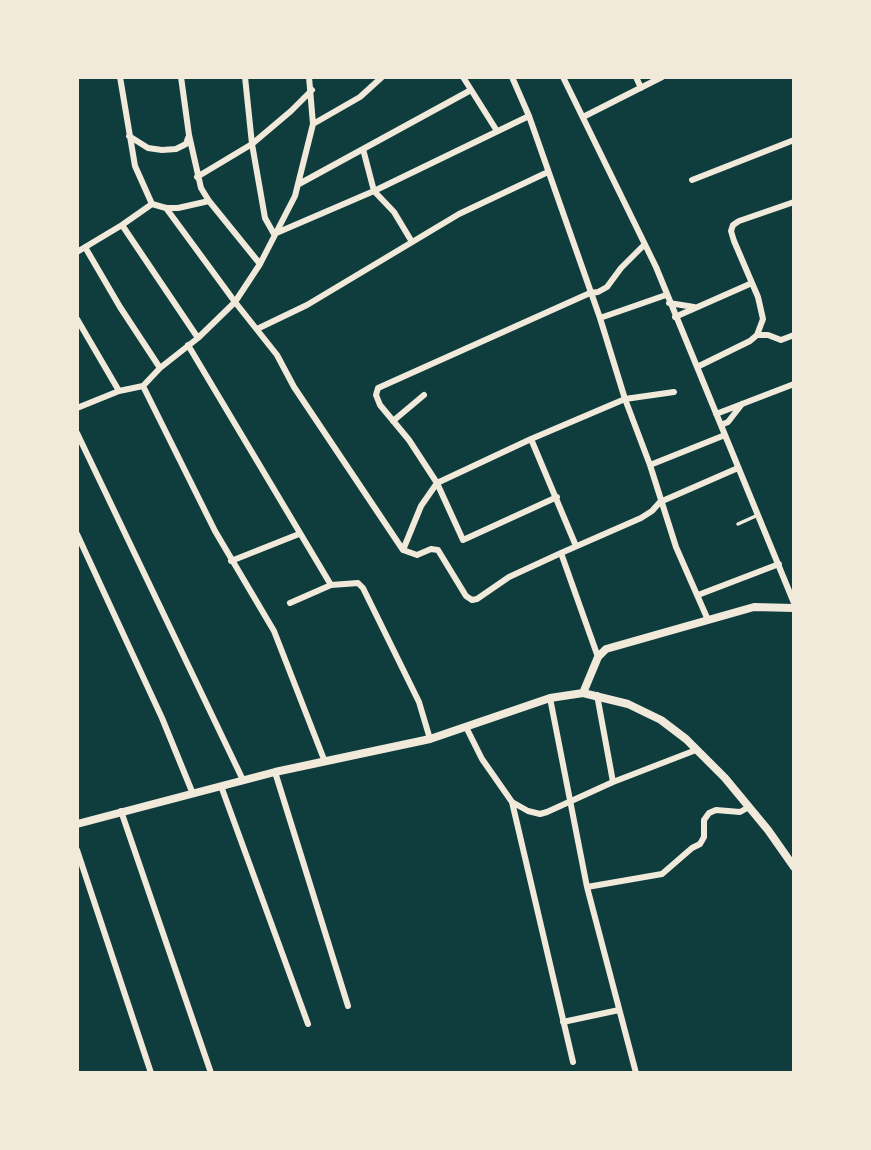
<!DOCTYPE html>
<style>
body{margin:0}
#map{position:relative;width:871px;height:1150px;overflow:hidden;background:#0f3d3e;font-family:"Work Sans",sans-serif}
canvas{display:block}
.frame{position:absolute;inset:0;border:79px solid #f1e9da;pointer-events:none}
</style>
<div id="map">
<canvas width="871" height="1150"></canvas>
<div class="frame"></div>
</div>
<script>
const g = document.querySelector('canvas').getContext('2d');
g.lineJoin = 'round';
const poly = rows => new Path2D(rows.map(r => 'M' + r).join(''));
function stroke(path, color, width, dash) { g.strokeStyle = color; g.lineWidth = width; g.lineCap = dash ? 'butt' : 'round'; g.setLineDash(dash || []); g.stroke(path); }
stroke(poly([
 [738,524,758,515]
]), '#f1e9da', 3.5);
stroke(poly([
 [120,77,135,166,152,204],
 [181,77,189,135,201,188,209,201,260,264],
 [245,77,252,144,265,218,274,234,374,191,529,116],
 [463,77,497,131],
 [512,77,529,116,600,318,625,399,650,465,676,547,708,620],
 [563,77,656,267,794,603],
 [636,77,641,88],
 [583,117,662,77],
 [313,124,360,97,382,77],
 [129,136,148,148,162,150,176,149,186,144,188,138],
 [363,149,374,191,394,212,412,242],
 [197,177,252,144,291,111,312,90],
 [692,180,794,140],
 [299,184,471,90],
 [152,204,166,208,178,208,209,201],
 [166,208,235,302,277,355,294,387,403,550,417,555,431,549,438,550,466,596,472,600,477,599,509,577,561,553],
 [122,225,198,338],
 [85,247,120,307,160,368],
 [77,252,122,225,152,204],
 [669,303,694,307],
 [675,317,752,283],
 [600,318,666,295],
 [77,319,119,391],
 [257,329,307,305,459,214,548,172],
 [757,335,768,335,781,340,794,335],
 [188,345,331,585,358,583,363,588,419,702,430,739],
 [697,367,750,341,757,335,763,319,758,297,734,241,731,231,733,225,739,221,794,202],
 [143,386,215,531,274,631,325,762],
 [77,408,119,391,143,386,160,368,198,338,235,302,260,264,295,196,313,124,309,77],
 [716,414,794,384],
 [393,421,424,395],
 [721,425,728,422,742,404],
 [77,433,243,780],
 [531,439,576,546],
 [650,465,725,435],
 [437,483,531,439,625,399,674,392],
 [557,497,463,540,437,483,409,440,380,405,376,395,378,388,590,293,598,292,607,287,621,268,644,245],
 [77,534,162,718,193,794],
 [403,550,421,506,437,483],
 [231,561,299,534],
 [698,595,779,564],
 [290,603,331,585],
 [598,657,561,553,641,518,652,511,660,502,738,468],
 [597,695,613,782],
 [550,698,587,887,636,1073],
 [466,727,482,759,512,802,573,1062],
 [275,772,348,1006],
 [221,786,308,1024],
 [512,802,528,811,540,814,547,812,613,782,696,750],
 [121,811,211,1073],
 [77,850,151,1073],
 [587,887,662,874,692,848,700,844,704,837,704,820,709,813,716,810,740,812,749,807],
 [563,1022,619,1010]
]), '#f1e9da', 6);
stroke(poly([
 [583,693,598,657,606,649,754,607,794,608],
 [77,824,275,772,430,739,550,698,583,693,628,704,661,720,686,739,725,778,768,830,794,867]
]), '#f1e9da', 8);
</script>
